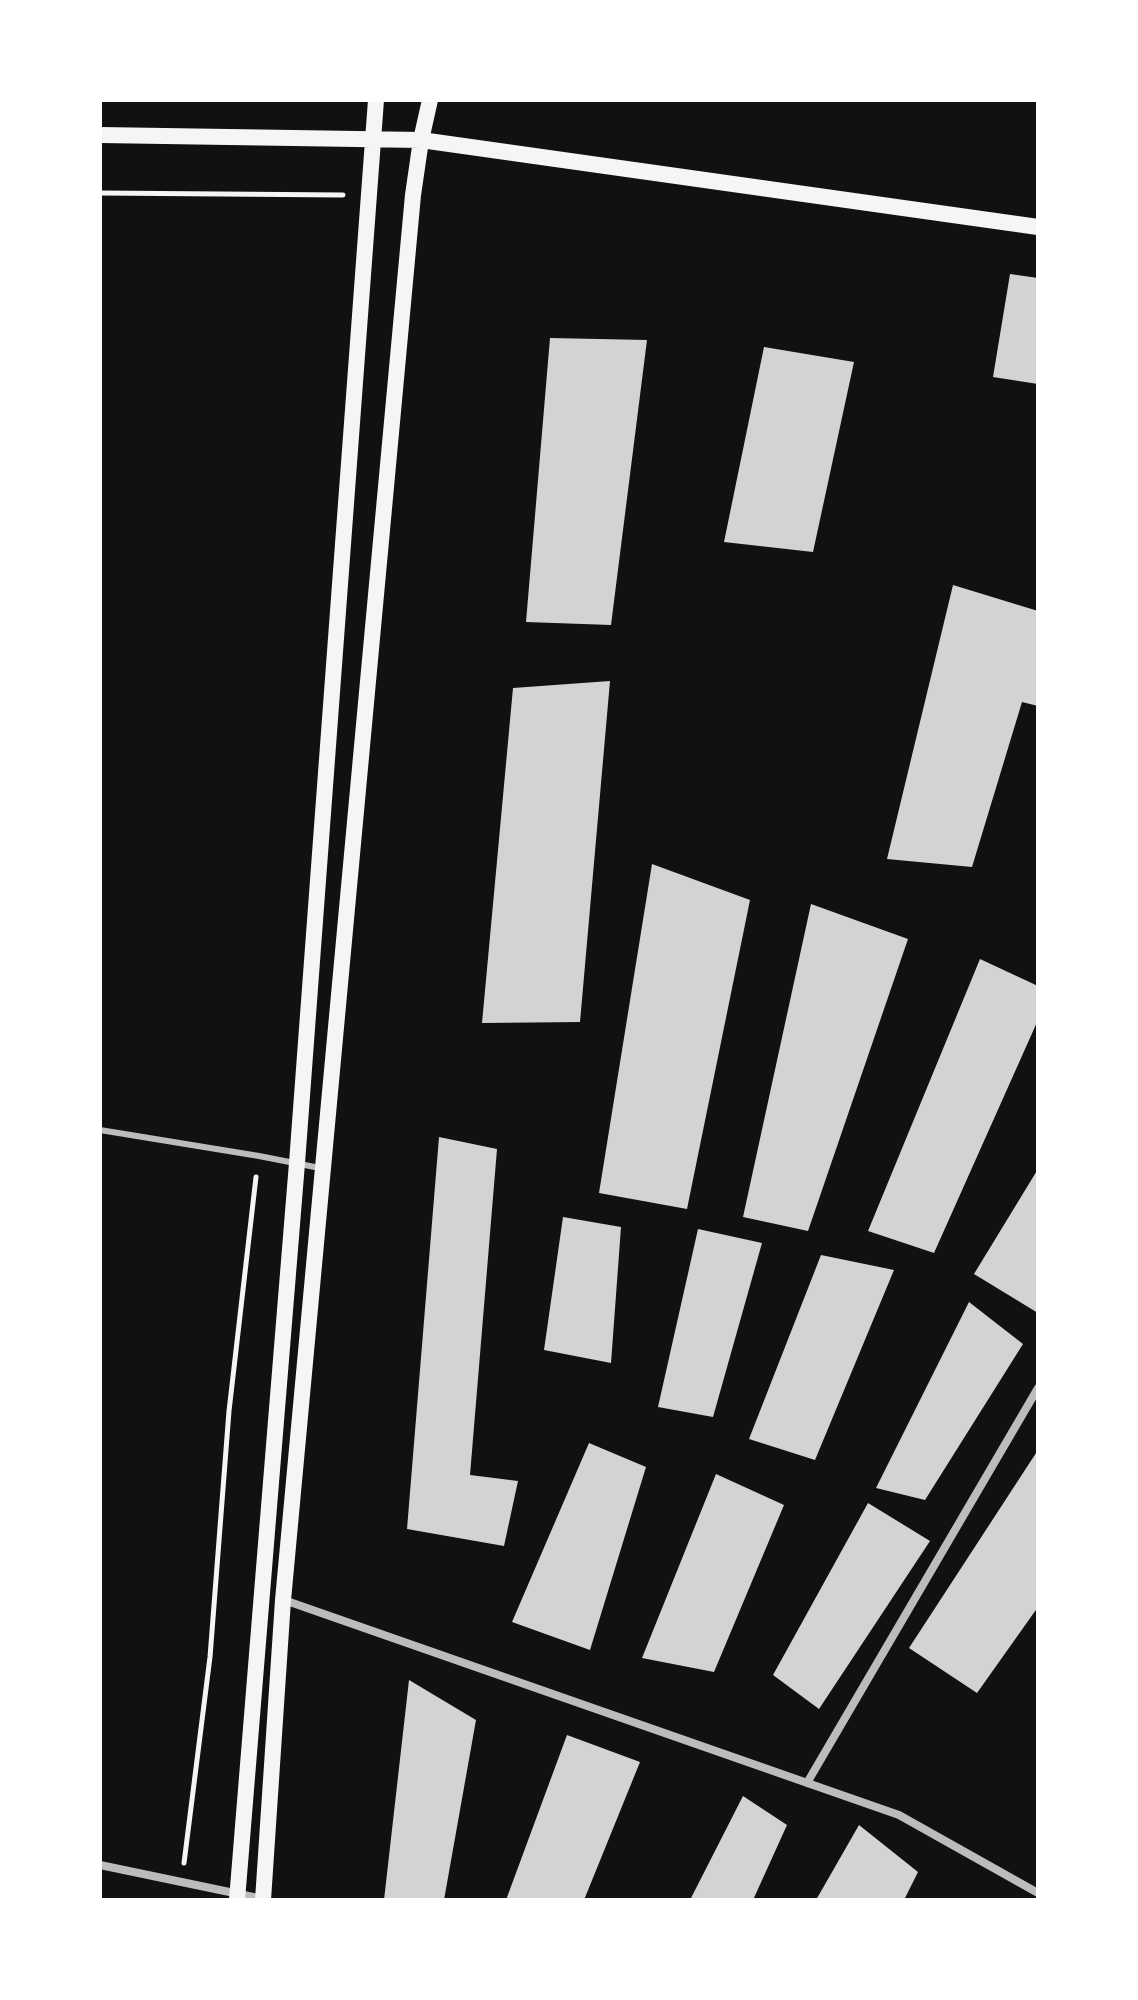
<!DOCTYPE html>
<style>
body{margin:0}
#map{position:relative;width:1138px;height:2000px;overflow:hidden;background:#111;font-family:Mulish,sans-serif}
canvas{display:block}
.frame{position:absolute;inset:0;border:102px solid #fff;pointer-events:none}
</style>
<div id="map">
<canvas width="1138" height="2000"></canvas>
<div class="frame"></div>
</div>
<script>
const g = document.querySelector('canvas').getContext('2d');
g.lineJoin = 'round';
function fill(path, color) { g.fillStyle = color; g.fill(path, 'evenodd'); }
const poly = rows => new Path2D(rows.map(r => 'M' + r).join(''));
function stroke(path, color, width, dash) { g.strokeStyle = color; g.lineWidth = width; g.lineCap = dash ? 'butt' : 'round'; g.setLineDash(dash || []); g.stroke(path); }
fill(poly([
 [1010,274,1038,278,1038,384,993,377],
 [550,338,647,340,611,625,526,622],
 [764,347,854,362,813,552,724,542],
 [953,585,1038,611,1038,706,1022,702,972,867,887,859],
 [610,681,580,1022,482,1023,513,688],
 [652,864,750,900,687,1209,599,1193],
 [811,904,908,939,808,1231,743,1217],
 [980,959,1038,986,1038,1020,934,1253,868,1231],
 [439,1137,497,1149,470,1475,518,1481,504,1546,407,1529],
 [1038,1169,1038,1313,974,1274],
 [563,1217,621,1227,611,1363,544,1350],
 [698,1229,762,1243,713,1417,658,1407],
 [821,1255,894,1270,815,1460,749,1439],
 [969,1302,1023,1344,925,1500,876,1488],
 [589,1443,646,1467,590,1650,512,1622],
 [1038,1450,1038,1607,977,1693,909,1648],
 [716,1474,784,1505,714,1672,642,1658],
 [868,1503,930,1541,819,1709,773,1675],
 [409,1680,476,1720,444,1900,384,1900],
 [567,1735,640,1762,584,1900,506,1900],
 [743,1796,787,1825,753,1900,690,1900],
 [859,1825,918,1872,904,1900,816,1900]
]), '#d3d3d3');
stroke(poly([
 [100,193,343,195],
 [184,1863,210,1657,229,1411,256,1177]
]), '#f5f5f5', 5);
stroke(poly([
 [100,1130,259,1156,320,1168]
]), '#bcbcbc', 6);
stroke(poly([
 [284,1600,899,1815,1038,1893],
 [807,1783,1038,1388],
 [100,1865,263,1899]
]), '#bcbcbc', 8);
stroke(poly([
 [100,135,421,140,1038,227],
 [237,1900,297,1163,376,100],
 [263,1900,283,1600,413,195,421,140,430,100]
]), '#f5f5f5', 16);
</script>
